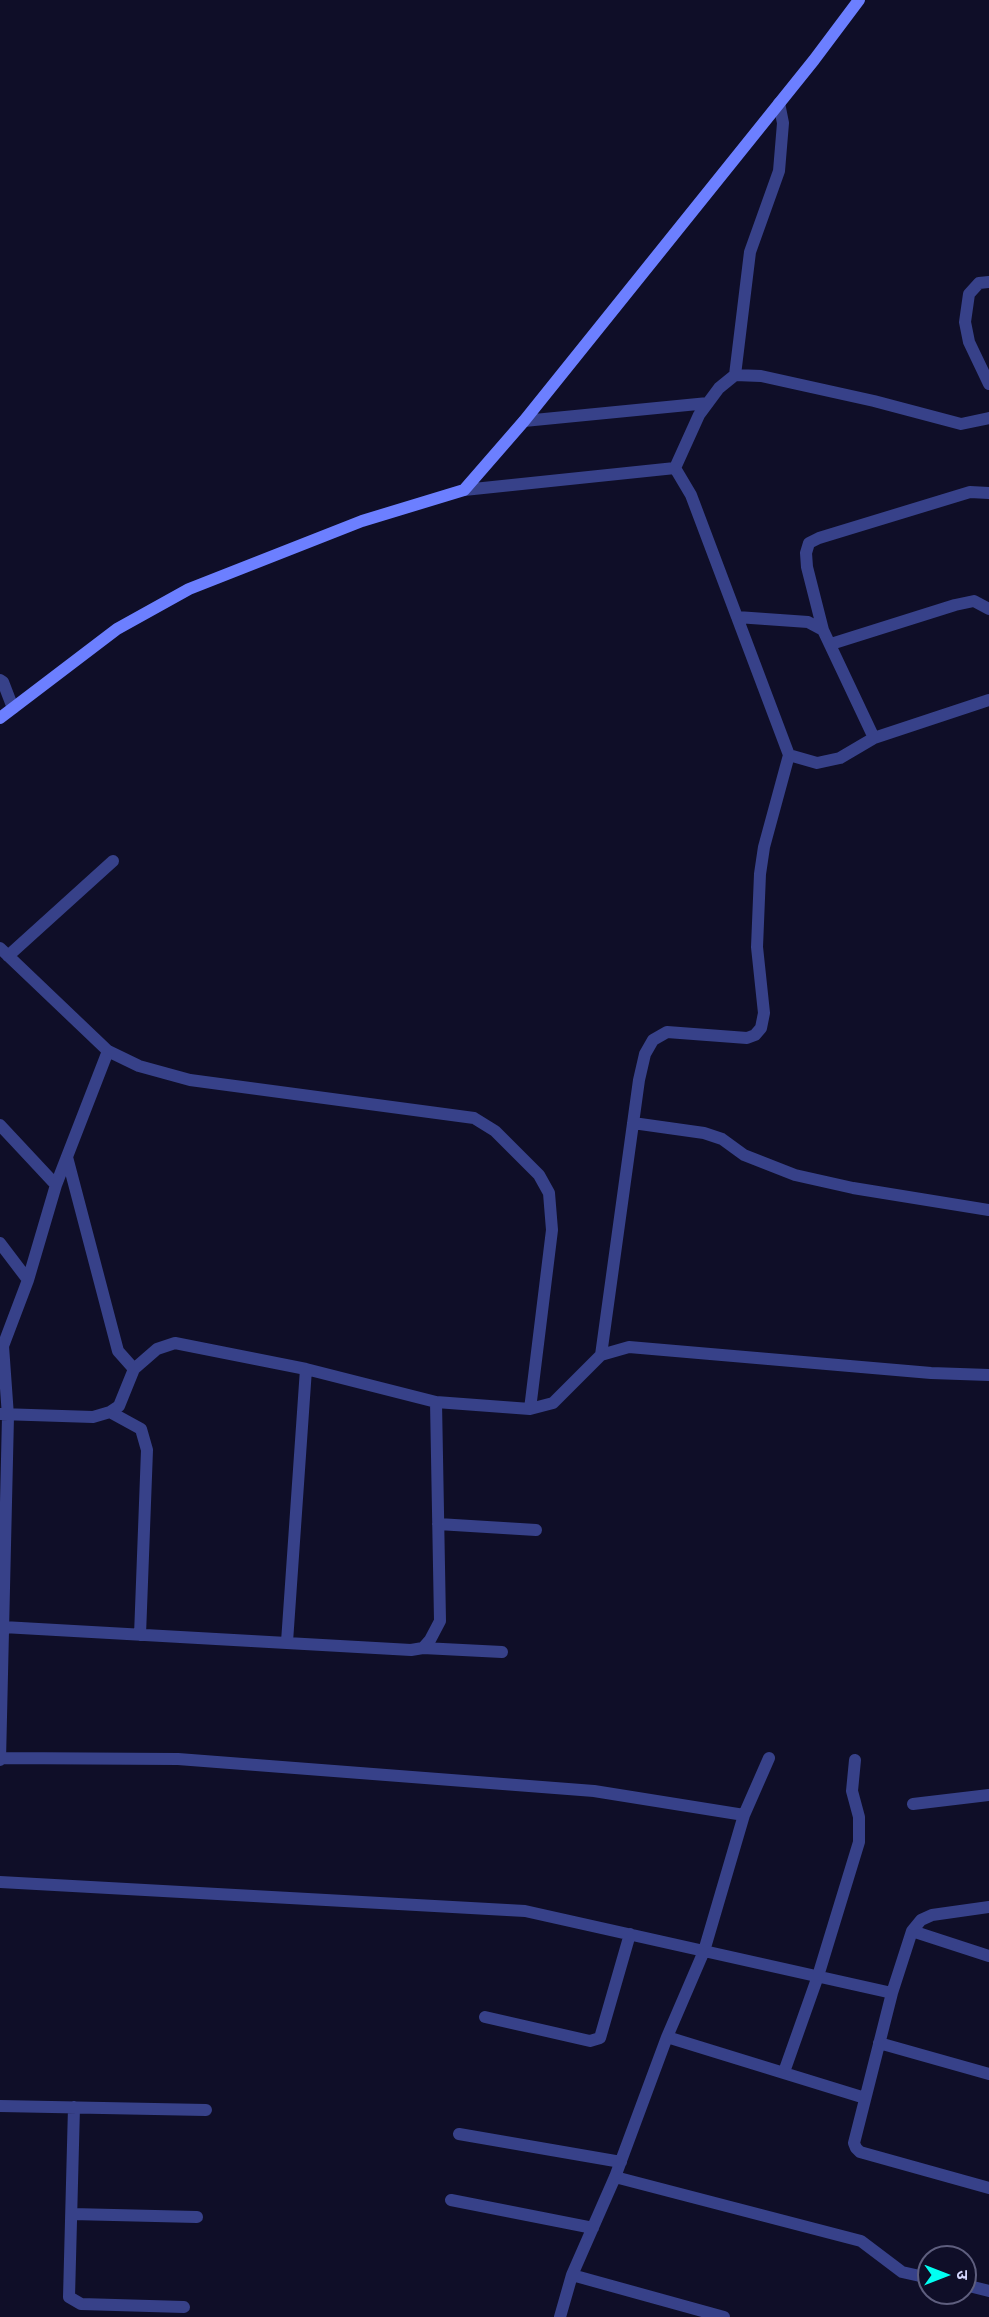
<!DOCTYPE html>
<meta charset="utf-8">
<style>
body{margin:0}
#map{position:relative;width:989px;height:2317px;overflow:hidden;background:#0f0e28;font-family:"Open Sans","Noto Sans Devanagari",sans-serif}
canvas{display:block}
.north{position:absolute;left:917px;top:2245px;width:60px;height:60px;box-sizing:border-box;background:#0f0e28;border:2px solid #5e5e7e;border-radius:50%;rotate:90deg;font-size:16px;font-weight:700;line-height:24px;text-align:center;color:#d5d7ff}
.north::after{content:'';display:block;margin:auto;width:21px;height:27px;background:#01fff2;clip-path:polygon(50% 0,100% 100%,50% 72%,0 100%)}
</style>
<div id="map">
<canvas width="989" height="2317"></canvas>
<div class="north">उ</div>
</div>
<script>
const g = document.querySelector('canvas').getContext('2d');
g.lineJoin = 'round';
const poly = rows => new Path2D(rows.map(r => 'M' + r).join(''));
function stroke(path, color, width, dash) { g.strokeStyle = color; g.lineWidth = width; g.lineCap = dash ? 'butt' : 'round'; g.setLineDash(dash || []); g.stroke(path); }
stroke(poly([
 [989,282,979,283,969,294,965,322,969,342,989,384],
 [735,375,750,252,779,171,783,123,779,103],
 [524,421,708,403],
 [464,490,675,468,699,415,719,388,735,375,761,376,874,401,961,424,989,418],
 [737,617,808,622,823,630,874,738],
 [823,630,807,567,806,553,809,543,819,538,970,492,989,493],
 [831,644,955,605,974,601,989,609],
 [0,680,3,682,13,708],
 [789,755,817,763,840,758,874,738,989,700],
 [0,948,108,1051,139,1066,190,1080,474,1118,495,1131,539,1175,549,1193,552,1230,530,1409,553,1403,601,1355,629,1347,931,1373,989,1375],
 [8,956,113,861],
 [633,1123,704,1133,722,1139,744,1155,795,1175,853,1188,989,1210],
 [0,1125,56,1185],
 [67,1157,118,1351,134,1369],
 [0,1243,28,1280,56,1185,108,1051],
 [601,1355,639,1080,645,1054,653,1040,667,1032,747,1038,755,1035,761,1028,764,1013,757,947,760,874,764,847,789,755,691,495,675,468],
 [110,1412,141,1429,147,1450,140,1635],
 [0,1414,93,1417,110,1412,119,1406,134,1369,157,1349,175,1343,306,1369,436,1402,530,1409],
 [438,1524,536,1530],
 [3,1627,411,1650,423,1648,430,1640,440,1621,436,1402],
 [287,1642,306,1369],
 [423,1648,502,1652],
 [0,1758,178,1759,594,1791,744,1815],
 [0,1760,8,1416,3,1346,28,1280],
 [913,1804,989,1795],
 [0,1882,525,1911,892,1993],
 [989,1907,932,1915,921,1920,912,1931,892,1993,854,2143,856,2148,860,2152,989,2188],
 [912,1931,989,1956],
 [485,2017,590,2041,600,2038,630,1934],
 [667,2037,865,2098],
 [879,2043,989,2074],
 [784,2072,818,1976,859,1842,859,1817,852,1791,855,1760],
 [0,2106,206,2110],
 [74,2107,69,2297,81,2304,184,2307],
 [459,2134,621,2162],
 [615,2177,861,2241,902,2272,929,2278],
 [451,2200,593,2228],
 [72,2214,197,2217],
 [572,2275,724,2317],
 [965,2285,989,2291],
 [560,2317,572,2275,615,2177,667,2037,704,1951,744,1815,769,1758]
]), '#374189', 12);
stroke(poly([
 [0,718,117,629,189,589,362,521,464,490,524,421,814,60,859,0]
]), '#6c7fff', 12);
</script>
